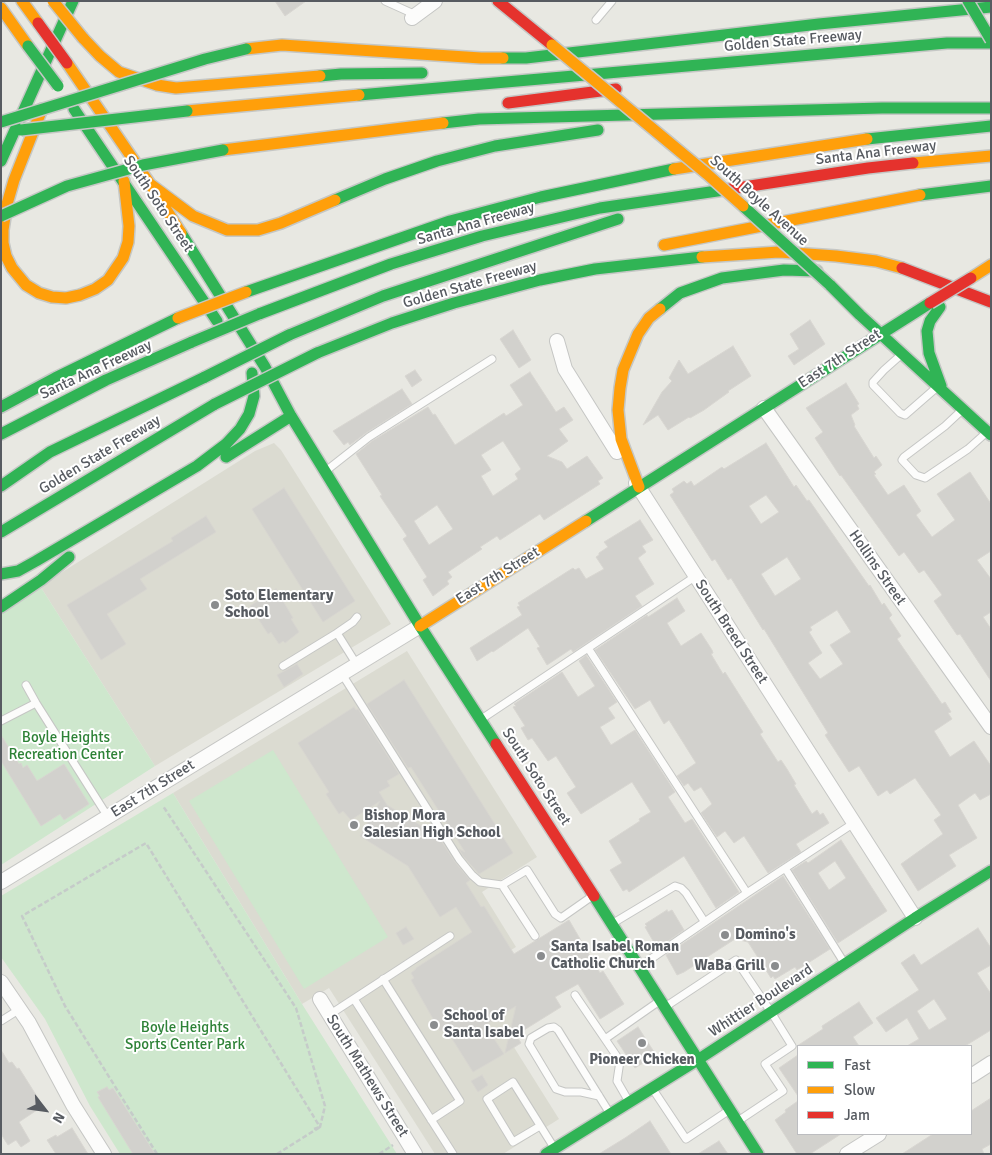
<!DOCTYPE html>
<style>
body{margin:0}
#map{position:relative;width:992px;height:1155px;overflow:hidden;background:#e8e8e2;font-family:Signika,sans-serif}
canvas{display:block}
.frame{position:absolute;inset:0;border:2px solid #575b61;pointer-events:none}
.legend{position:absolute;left:797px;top:1045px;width:175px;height:90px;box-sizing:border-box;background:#fff;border:1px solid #bcbdc0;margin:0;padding:6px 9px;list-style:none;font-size:15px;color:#575b61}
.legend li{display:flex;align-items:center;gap:10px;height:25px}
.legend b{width:25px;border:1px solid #bcbdc0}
.north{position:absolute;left:20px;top:1085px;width:50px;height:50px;-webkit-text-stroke:4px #fff;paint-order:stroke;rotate:120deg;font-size:14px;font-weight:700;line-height:20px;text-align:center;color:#575b61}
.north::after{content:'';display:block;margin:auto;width:18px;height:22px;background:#575b61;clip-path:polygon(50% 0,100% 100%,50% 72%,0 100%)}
</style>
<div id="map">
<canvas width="992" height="1155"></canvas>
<div class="frame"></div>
<ul class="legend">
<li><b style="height:6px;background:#30b455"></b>Fast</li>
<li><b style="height:6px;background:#ff9f0a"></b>Slow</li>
<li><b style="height:6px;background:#e5322d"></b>Jam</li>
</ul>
<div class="north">N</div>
</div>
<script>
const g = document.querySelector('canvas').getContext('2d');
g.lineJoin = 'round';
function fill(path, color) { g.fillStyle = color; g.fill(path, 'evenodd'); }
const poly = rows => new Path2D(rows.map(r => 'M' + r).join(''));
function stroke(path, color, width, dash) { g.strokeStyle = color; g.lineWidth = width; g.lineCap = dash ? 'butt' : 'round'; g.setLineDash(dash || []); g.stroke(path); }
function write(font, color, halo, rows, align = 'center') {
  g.font = font + ' Signika,sans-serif'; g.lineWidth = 4; g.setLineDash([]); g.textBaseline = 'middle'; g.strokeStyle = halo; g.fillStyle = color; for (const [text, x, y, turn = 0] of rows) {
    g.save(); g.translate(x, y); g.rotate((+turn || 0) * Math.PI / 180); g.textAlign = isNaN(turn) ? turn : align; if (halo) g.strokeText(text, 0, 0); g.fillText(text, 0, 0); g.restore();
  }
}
fill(poly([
 [274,443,281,450,391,624,155,766,40,586,255,451],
 [407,651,537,857,482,892,516,947,493,961,528,1017,505,1033,559,1119,503,1154,435,1154,329,988,302,1004,173,793]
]), '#dbdbd1');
fill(poly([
 [40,586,155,766,1,865,1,611],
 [273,750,388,937,304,989,189,801],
 [173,793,302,1004,397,1154,120,1154,90,1106,45,1019,1,957,1,896]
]), '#cee7cd');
const building = poly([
 [275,1,306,1,285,16,275,1],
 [810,320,825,344,794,365,788,356,799,349,790,334,810,320],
 [513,330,531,360,519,368,500,339,513,330],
 [733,346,751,376,728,391,729,392,704,410,690,418,689,417,668,430,658,415,643,425,662,392,672,381,669,378,679,360,688,374,733,346],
 [415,370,422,380,412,387,405,376,415,370],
 [530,372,556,412,564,407,573,420,559,429,568,441,547,456,562,462,567,469,587,456,603,478,598,481,600,484,544,520,540,514,500,540,497,536,480,547,482,549,448,572,452,577,447,581,449,584,433,596,423,580,427,577,403,539,407,536,380,496,382,495,356,454,372,441,428,407,433,415,435,414,455,445,504,413,506,416,523,405,510,385,530,372],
 [503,441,521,469,515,474,518,479,493,496,481,476,491,470,481,455,503,441],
 [437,505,453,529,429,545,414,521,437,505],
 [846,383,859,404,857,405,859,409,851,415,855,425,854,426,874,458,876,456,882,465,874,472,876,474,874,475,888,495,904,485,921,511,916,515,932,537,955,520,937,494,970,472,991,504,991,551,977,560,991,579,991,612,983,617,991,629,991,681,960,634,957,635,934,601,942,595,924,570,919,573,904,552,899,556,841,475,840,476,815,438,823,432,806,408,846,383],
 [402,389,412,404,366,433,350,445,348,442,344,445,333,431,402,389],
 [766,443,794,487,796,485,807,501,809,500,869,586,870,585,882,605,884,603,892,615,889,618,901,636,897,639,942,704,945,702,951,712,948,713,952,719,934,731,950,757,974,741,991,766,991,794,980,800,975,793,958,805,977,838,949,855,956,866,918,891,901,864,943,834,934,820,941,815,915,778,890,794,887,790,878,796,859,766,849,772,825,735,828,733,764,629,763,630,731,578,728,580,715,559,712,561,670,495,674,492,672,489,684,481,687,484,691,481,694,486,722,467,724,469,766,443],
 [766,495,779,512,761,524,749,506,766,495],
 [787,557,801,579,775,596,761,574,787,557],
 [837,610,851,632,830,645,843,664,820,679,808,663,822,653,809,632,812,630,810,627,837,610],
 [284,488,355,601,323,622,252,509,284,488],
 [206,516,216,532,140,579,147,589,107,614,126,644,101,660,67,605,173,541,171,538,206,516],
 [640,520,653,540,642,546,646,552,638,558,654,584,635,596,642,606,573,652,571,649,547,665,537,648,540,647,528,628,493,652,492,651,477,661,470,648,522,615,517,607,520,606,518,603,573,568,575,570,579,568,586,579,604,569,596,557,599,555,599,553,608,547,604,542,640,520],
 [276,589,293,618,291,619,299,632,285,643,283,641,279,644,271,632,268,634,250,606,276,589],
 [677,598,685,611,667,623,681,646,701,633,712,650,713,653,711,654,723,674,725,672,763,732,760,734,778,762,781,760,787,769,796,784,794,785,812,814,817,810,820,815,823,813,829,823,796,844,801,852,768,873,744,836,734,843,725,831,717,837,701,813,712,804,701,787,694,791,688,783,684,786,677,776,696,763,669,720,664,724,650,700,635,709,595,650,647,615,648,617,677,598],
 [586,655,617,702,608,708,615,718,600,727,611,745,635,730,675,792,668,797,685,823,692,819,739,892,716,908,684,856,629,892,627,889,623,891,610,870,622,863,609,841,640,821,639,819,651,812,632,782,581,814,567,793,576,787,556,756,548,761,532,738,528,740,521,728,525,726,513,707,516,706,514,704,562,672,578,697,595,686,579,661,586,655],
 [297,664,303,674,284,687,277,675,297,664],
 [404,680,513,853,479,874,463,856,459,849,465,852,411,767,408,768,367,704,404,680],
 [354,707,356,710,358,709,399,774,387,781,390,786,379,792,387,805,438,836,455,862,470,880,466,883,481,907,484,906,514,954,569,920,600,973,603,971,624,1004,600,1019,578,984,555,997,561,1007,516,1035,521,1043,505,1053,516,1006,485,1025,504,1054,473,1072,451,1037,450,1038,444,1029,440,1031,411,980,414,978,411,973,416,969,416,968,472,932,456,907,440,917,408,866,360,836,380,801,351,820,343,811,339,814,326,794,329,792,298,743,354,707],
 [1,735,19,764,21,763,23,768,27,765,37,781,64,764,89,804,64,820,60,814,41,826,1,761,1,735],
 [841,840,887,911,838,943,792,870,806,861,808,863,841,840],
 [835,861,846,878,829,890,818,873,835,861],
 [783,876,830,949,797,970,795,967,775,979,773,976,771,978,748,942,735,939,684,972,677,975,666,955,783,876],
 [667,910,668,912,672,910,684,930,661,946,659,945,656,946,645,927,647,926,645,924,667,910],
 [406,927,414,939,403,945,396,933,406,927],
 [978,928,991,948,991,965,977,973,991,994,991,1030,965,1046,907,1046,919,1039,907,1018,886,1032,876,1018,919,990,901,963,914,954,921,965,978,928],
 [934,999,947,1019,929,1030,917,1011,934,999],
 [859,1002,873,1023,853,1037,859,1046,797,1046,823,1029,822,1026,859,1002],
 [638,1027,656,1055,635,1068,617,1041,638,1027],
 [1,1050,9,1063,12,1062,17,1069,19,1068,43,1106,19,1122,30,1141,21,1147,16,1140,8,1145,1,1134,1,1050],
 [798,1055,798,1096,779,1068,798,1055],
 [482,1075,488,1085,478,1092,471,1081,482,1075],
 [107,1087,109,1090,113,1088,155,1154,133,1154,98,1097,100,1096,97,1092,107,1087],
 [991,1098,991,1144,982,1149,984,1154,902,1154,933,1134,971,1134,971,1111,991,1098],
 [798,1101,798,1134,841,1134,810,1154,797,1154,775,1120,786,1112,785,1110,798,1101],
 [650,1121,671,1154,599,1154,625,1138,650,1121],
 [72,1128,88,1154,56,1154,47,1140,56,1135,57,1137,72,1128],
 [719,1141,728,1154,698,1154,719,1141]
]);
fill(building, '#d2d1cd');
stroke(building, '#d8d6d1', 1);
const lane = poly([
 [385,1,416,15],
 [596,20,612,1],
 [902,354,884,370,873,382,873,385,900,413,905,415,936,388],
 [961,411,945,426,904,457,902,460,916,475,925,478,968,449,987,432],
 [327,470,369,437,492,359],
 [337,633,353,622,357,617],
 [588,648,747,893],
 [283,666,337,633,357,665],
 [342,674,459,859,472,875,480,882,502,885,527,870,555,914,561,918,591,897],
 [26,685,36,703,108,817],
 [483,718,696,576],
 [1,721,36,703],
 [785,868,843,961],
 [502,885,535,936],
 [615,922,675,886,681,888,686,893,704,921],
 [642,965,747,893,854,823],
 [383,979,460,1101,431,1120],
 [575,995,620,1061,617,1081,628,1100],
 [354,999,453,1154],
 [668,1005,736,960,771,1012,792,1046,765,1064,783,1091,741,1119],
 [329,1015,450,936],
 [1,1021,20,1009],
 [605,1039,658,1002],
 [654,1091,686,1139,728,1111],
 [599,1096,581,1092,565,1092,556,1089,529,1044,531,1038,548,1028,554,1027,558,1030,609,1112],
 [540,1126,513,1142,487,1099,513,1082,553,1146]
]);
const street = poly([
 [412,18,435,1],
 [557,341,565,369,617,452],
 [764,408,991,727],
 [636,483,915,918],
 [1,882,420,626],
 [1,982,29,1023,73,1105,104,1154],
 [320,999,415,1154],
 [971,1076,991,1063],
 [847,1154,879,1134]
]);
const fast = poly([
 [503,58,526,58,819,24,991,7],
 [320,76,341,74,422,73],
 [359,95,947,43,991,43],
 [74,109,217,321],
 [443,123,479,119,882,108,991,108],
 [867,139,991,126],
 [1,161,73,1],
 [920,195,991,186],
 [335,200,385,179,437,161,495,146,598,130],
 [181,233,265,367,291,416,420,626,496,744],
 [830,285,860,315,991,435],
 [246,292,450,221,541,197,674,169],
 [940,307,930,321,927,331,929,353,941,386],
 [660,309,680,293,722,278,784,270,817,271],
 [259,314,391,264,482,236,600,208,724,190],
 [289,335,383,296,618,219],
 [317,353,392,323,454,303,540,280,595,269,702,257],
 [1,407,55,378,178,318],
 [1,434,106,380,192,342],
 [226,457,291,416],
 [1,486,50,452,205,377],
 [586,521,930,303],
 [1,532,215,404],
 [1,574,18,571,36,561,197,466,226,444,240,429,249,414,254,396,252,373],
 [1,607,41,580,69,557],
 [594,896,758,1154],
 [546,1154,699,1059,915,918,991,871]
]);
const slow = poly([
 [22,1,38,23],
 [1,8,28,46],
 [83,38,100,56,119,72,157,85,176,88,320,76],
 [246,49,282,45,481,58,503,58],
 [67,63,150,184,181,233],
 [42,109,14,180,7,204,3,230,3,243,6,256,12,268,26,285,39,293,52,297,66,298,80,295,95,289,108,280,123,258,128,242,129,226,124,181],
 [187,111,359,95],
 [223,150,443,123],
 [913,163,991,156],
 [674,169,867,139],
 [150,184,193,216,227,230,258,230,281,223,335,200],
 [664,245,920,195],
 [702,257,779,252,836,256,876,261,902,268],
 [971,278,991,265],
 [639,487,621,439,618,410,620,388,623,370,638,334,649,318,660,309],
 [420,626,586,521]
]);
const jam = poly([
 [498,1,552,45],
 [508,103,616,89],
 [724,190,868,168,913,163],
 [902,268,991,302],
 [496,744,594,896]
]);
stroke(lane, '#c5c6c4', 9);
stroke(street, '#c5c6c4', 16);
stroke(fast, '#c5c7c5', 14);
stroke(slow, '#c5c7c5', 14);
stroke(jam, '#c5c7c5', 14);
stroke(poly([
 [157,1154,65,1006,22,916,146,843,320,1127,325,1106,296,1008,163,806],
 [277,1154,320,1127,314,1129],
 [379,1154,393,1145]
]), '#c5cbc9', 2.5, [5, 2.5]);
stroke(lane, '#fcfcfb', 7);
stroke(street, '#fcfcfb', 14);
stroke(fast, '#30b455', 11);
stroke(slow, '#ff9f0a', 11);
stroke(jam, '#e5322d', 11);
const fastBridge = poly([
 [968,1,991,40],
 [28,46,58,86],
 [1,122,205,59,246,49],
 [21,130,187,111],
 [743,206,830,285],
 [1,216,67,186,143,165,223,150],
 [192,342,259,314],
 [205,377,289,335],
 [215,404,317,353]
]);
const slowBridge = poly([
 [53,1,83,38],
 [552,45,707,174,743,206],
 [178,318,246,292]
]);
const jamBridge = poly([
 [38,23,67,63],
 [930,303,971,278]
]);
stroke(fastBridge, '#c5c7c5', 14, []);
stroke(slowBridge, '#c5c7c5', 14, []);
stroke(jamBridge, '#c5c7c5', 14, []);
stroke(fastBridge, '#30b455', 11);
stroke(slowBridge, '#ff9f0a', 11);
stroke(jamBridge, '#e5322d', 11);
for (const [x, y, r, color] of [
 [215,605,5,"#8a8c8e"],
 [354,825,5,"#8a8c8e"],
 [725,935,5,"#8a8c8e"],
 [541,956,5,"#8a8c8e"],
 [775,966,5,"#8a8c8e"],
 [434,1025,5,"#8a8c8e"],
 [642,1043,5,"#8a8c8e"]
]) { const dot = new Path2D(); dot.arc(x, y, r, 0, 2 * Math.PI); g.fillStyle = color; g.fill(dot); stroke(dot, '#fff', 2); }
write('15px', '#575b61', '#fff', [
 ["Golden State Freeway",793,41,-5],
 ["Santa Ana Freeway",876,153,-7],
 ["South Boyle Avenue",759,201,42],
 ["South Soto Street",158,204,56],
 ["Santa Ana Freeway",476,224,-16],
 ["Golden State Freeway",470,285,-16],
 ["East 7th Street",840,359,-33],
 ["Santa Ana Freeway",96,370,-25],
 ["Golden State Freeway",100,455,-31],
 ["Hollins Street",877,568,55],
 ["East 7th Street",498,576,-32],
 ["South Breed Street",731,632,57],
 ["South Soto Street",536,777,57],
 ["East 7th Street",153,789,-32],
 ["Whittier Boulevard",761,1001,-33],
 ["South Mathews Street",367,1076,58]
]);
write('bold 15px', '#575b61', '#fff', [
 ["Soto Elementary",225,596],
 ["School",225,613],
 ["Bishop Mora",364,816],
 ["Salesian High School",364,833],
 ["Domino's",735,935],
 ["Santa Isabel Roman",551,947],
 ["Catholic Church",551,964],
 ["WaBa Grill",765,966,"right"],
 ["School of",444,1016],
 ["Santa Isabel",444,1033],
 ["Pioneer Chicken",642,1060,"center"]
], 'left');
write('15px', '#2e8237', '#fff', [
 ["Boyle Heights",66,738],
 ["Recreation Center",66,755],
 ["Boyle Heights",185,1028],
 ["Sports Center Park",185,1045]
]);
</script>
